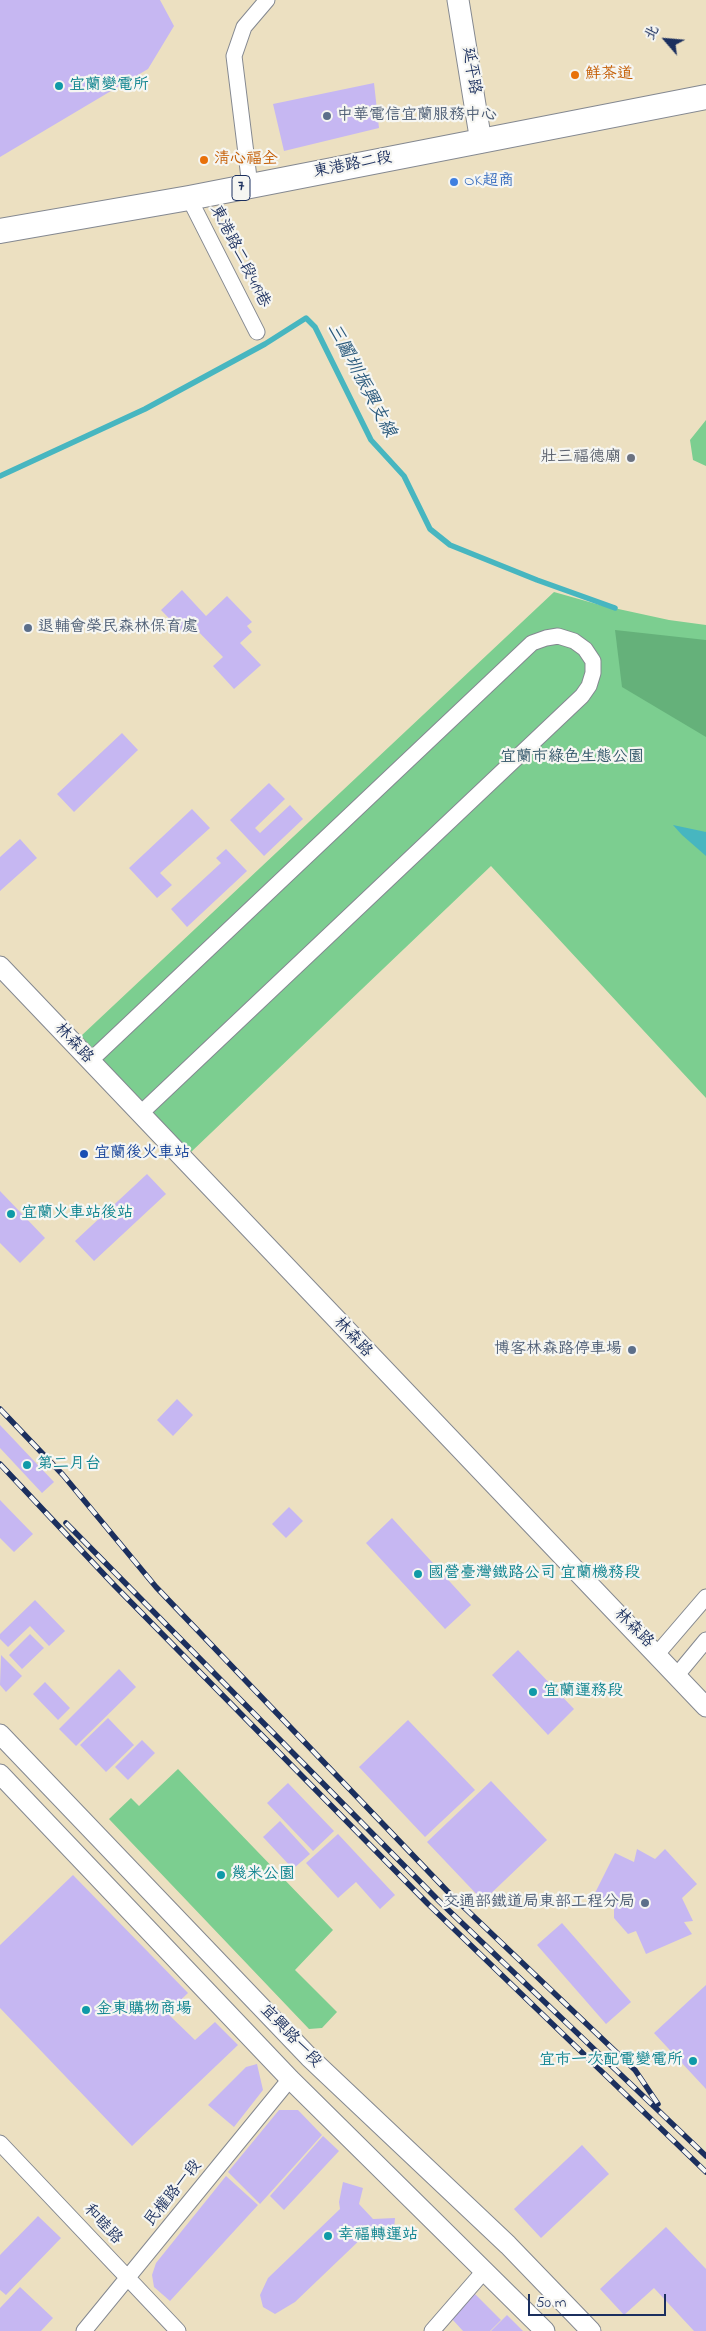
<!DOCTYPE html>
<meta charset="utf-8">
<style>
body{margin:0}
#map{position:relative;width:706px;height:2331px;overflow:hidden;background:#ece0c1;font-family:"Indie Flower","LXGW WenKai TC",sans-serif}
canvas{display:block}
.north{position:absolute;left:641px;top:15px;width:50px;height:50px;-webkit-text-stroke:4px #f6f6f2;paint-order:stroke;rotate:297deg;font-size:14px;font-weight:700;line-height:20px;text-align:center;color:#1b2f5e}
.north::after{content:'';display:block;margin:auto;width:18px;height:22px;background:#1b2f5e;clip-path:polygon(50% 0,100% 100%,50% 72%,0 100%)}
.scale{position:absolute;left:528px;top:2294px;width:138px;height:22px;box-sizing:border-box;border:2px solid #1b2f5e;border-top:0;padding-left:6px;font-size:15px;line-height:18px;white-space:nowrap;color:#1b2f5e;-webkit-text-stroke:4px #f6f6f2;paint-order:stroke}
</style>
<div id="map">
<canvas width="706" height="2331"></canvas>
<div class="north">北</div>
<div class="scale">50 m</div>
</div>
<script>
const g = document.querySelector('canvas').getContext('2d');
g.lineJoin = 'round';
function fill(path, color) { g.fillStyle = color; g.fill(path, 'evenodd'); }
const poly = rows => new Path2D(rows.map(r => 'M' + r).join(''));
function stroke(path, color, width, dash) { g.strokeStyle = color; g.lineWidth = width; g.lineCap = dash ? 'butt' : 'round'; g.setLineDash(dash || []); g.stroke(path); }
function write(font, color, halo, rows, align = 'center') {
  g.font = font + ' "Indie Flower","LXGW WenKai TC",sans-serif'; g.lineWidth = 4.5; g.setLineDash([]); g.textBaseline = 'middle'; g.strokeStyle = halo; g.fillStyle = color; for (const [text, x, y, turn = 0] of rows) {
    g.save(); g.translate(x, y); g.rotate((+turn || 0) * Math.PI / 180); g.textAlign = isNaN(turn) ? turn : align; if (halo) g.strokeText(text, 0, 0); g.fillText(text, 0, 0); g.restore();
  }
}
fill(poly([
 [706,420,706,466,693,460,690,440],
 [554,592,600,605,669,620,706,625,706,1098,491,866,190,1153,81,1036],
 [178,1769,333,1930,295,1970,337,2012,322,2028,309,2029,109,1819,131,1798,139,1806]
]), '#7cce90');
fill(poly([
 [615,630,706,640,706,737,622,687]
]), '#65b17a');
fill(poly([
 [673,825,706,832,706,856,682,835]
]), '#47b6c0');
stroke(poly([
 [0,476,145,409,265,344,306,318,315,327,371,440,404,476,430,529,450,545,537,580,615,608]
]), '#47b6c0', 5.5);
fill(poly([
 [0,0,160,0,174,26,148,69,0,157],
 [374,83,379,128,284,151,273,104],
 [182,590,206,616,227,596,252,622,247,626,252,632,240,643,261,665,234,689,213,666,223,657,193,626,184,634,161,610],
 [122,733,138,750,74,812,57,794],
 [269,783,285,799,255,828,260,833,290,805,303,819,264,856,230,820],
 [192,809,210,828,160,873,172,885,157,898,129,868],
 [20,839,37,858,0,891,0,857],
 [226,849,247,871,187,927,171,909,221,863,216,858],
 [147,1174,166,1194,94,1261,75,1241],
 [0,1191,45,1238,20,1263,0,1243],
 [177,1399,193,1415,173,1436,157,1420],
 [0,1425,54,1482,42,1493,0,1448],
 [0,1500,33,1534,14,1552,0,1538],
 [289,1507,303,1521,286,1538,272,1524],
 [392,1518,471,1605,445,1629,366,1543],
 [35,1600,65,1631,49,1646,30,1626,8,1647,0,1639,0,1634],
 [30,1634,44,1648,22,1669,9,1655],
 [518,1650,574,1709,548,1735,492,1675],
 [1,1655,22,1676,6,1692,0,1685],
 [119,1669,136,1687,76,1746,59,1729],
 [45,1682,70,1708,58,1720,33,1694],
 [108,1718,134,1745,106,1772,80,1745],
 [408,1720,475,1790,425,1837,359,1767],
 [142,1740,155,1753,128,1780,115,1767],
 [491,1781,547,1840,483,1901,427,1842],
 [288,1783,334,1831,313,1851,267,1803],
 [280,1821,310,1854,293,1869,263,1837],
 [338,1834,395,1895,380,1909,356,1882,338,1898,306,1863],
 [637,1849,655,1859,665,1849,697,1884,682,1898,693,1921,684,1922,692,1934,646,1954,636,1931,628,1934,614,1918,614,1908,594,1895,615,1853,634,1862],
 [73,1875,188,1993,167,2013,195,2040,215,2022,238,2045,132,2146,0,2008,0,1945],
 [562,1923,631,2002,606,2024,537,1945],
 [706,1985,706,2089,654,2033],
 [257,2064,263,2090,234,2127,208,2105,246,2067],
 [279,2110,298,2110,322,2135,260,2204,228,2172],
 [323,2136,339,2151,284,2210,270,2196],
 [582,2145,609,2174,541,2238,514,2209],
 [226,2176,258,2205,170,2301,154,2287,152,2275,156,2263],
 [343,2182,363,2188,359,2204,373,2219,395,2218,393,2240,371,2239,364,2236,295,2302,275,2314,263,2307,260,2295,268,2278,340,2209,339,2202],
 [38,2216,61,2238,6,2295,0,2290,0,2255],
 [666,2227,706,2269,706,2331,694,2331,654,2288,624,2315,600,2289],
 [20,2287,53,2318,41,2331,0,2331,0,2308],
 [475,2294,501,2320,490,2331,463,2331,452,2319],
 [507,2315,523,2331,491,2331]
]), '#c6b7f2');
const minor = poly([
 [250,186,234,56,244,27,267,0],
 [189,198,257,332],
 [90,1061,532,643,546,638,558,636,574,641,585,649,593,661,593,673,589,686,582,696,140,1114],
 [657,1654,706,1597],
 [677,1675,706,1640],
 [0,2143,178,2331],
 [84,2331,290,2079],
 [432,2331,485,2270]
]);
const tertiary = poly([
 [0,966,706,1707],
 [0,1734,309,2057,508,2245,591,2331],
 [0,1774,290,2079,545,2331]
]);
const secondary = poly([
 [458,0,481,142]
]);
const primary = poly([
 [0,231,189,198,706,97]
]);
stroke(minor, '#848890', 17);
stroke(tertiary, '#848890', 21);
stroke(secondary, '#848890', 23);
stroke(primary, '#848890', 26);
stroke(minor, '#fff', 15);
stroke(tertiary, '#fff', 19);
stroke(secondary, '#fff', 21);
stroke(primary, '#fff', 24);
const rail = poly([
 [0,1409,63,1475,156,1587,450,1894,635,2070,658,2104],
 [0,1464,114,1585,428,1904,706,2172],
 [66,1523,440,1902,706,2156]
]);
stroke(rail, '#1b2f5e', 5.5);
stroke(rail, '#f6f6f2', 4, [11]);
for (const [x, y, r, color] of [
 [575,75,5,"#e8710a"],
 [59,86,5,"#0f9aa8"],
 [327,116,5,"#5c6f8a"],
 [204,160,5,"#e8710a"],
 [454,182,5,"#3f7fe0"],
 [631,458,5,"#6b7280"],
 [28,628,5,"#5c6f8a"],
 [84,1154,5,"#1a4fb4"],
 [11,1214,5,"#0f9aa8"],
 [632,1350,5,"#5c6f8a"],
 [27,1465,5,"#0f9aa8"],
 [418,1574,5,"#0f9aa8"],
 [533,1692,5,"#0f9aa8"],
 [221,1875,5,"#0f9aa8"],
 [645,1903,5,"#5c6f8a"],
 [86,2010,5,"#0f9aa8"],
 [693,2061,5,"#0f9aa8"],
 [328,2236,5,"#0f9aa8"]
]) { const dot = new Path2D(); dot.arc(x, y, r, 0, 2 * Math.PI); g.fillStyle = color; g.fill(dot); stroke(dot, '#f6f6f2', 2); }
for (const [x, y, w] of [
 [241,188,18]
]) { const box = new Path2D(); box.roundRect(x - w / 2, y - 12.5, w, 25, 4); g.fillStyle = '#f6f6f2'; g.fill(box); stroke(box, '#1b2f5e', 1); }
write('bold 15px', '#1b2f5e', null, [
 ["7",241,188]
]);
write('16px', '#1b2f5e', '#f6f6f2', [
 ["延平路",470,71,81],
 ["東港路二段",353,166,-11],
 ["東港路二段419巷",239,257,63],
 ["林森路",73,1044,47],
 ["林森路",352,1338,47],
 ["林森路",633,1629,45],
 ["宜興路一段",290,2037,46],
 ["民權路一段",174,2194,-51],
 ["和睦路",102,2225,47]
]);
write('16px', '#c56008', '#f6f6f2', [
 ["鮮茶道",585,75],
 ["清心福全",214,160]
], 'left');
write('16px', '#0d838f', '#f6f6f2', [
 ["宜蘭變電所",69,86],
 ["宜蘭火車站後站",21,1214],
 ["第二月台",37,1465],
 ["國營臺灣鐵路公司 宜蘭機務段",428,1574],
 ["宜蘭運務段",543,1692],
 ["幾米公園",231,1875],
 ["金東購物商場",96,2010],
 ["宜市一次配電變電所",683,2061,"right"],
 ["幸福轉運站",338,2236]
], 'left');
write('16px', '#4e5e75', '#f6f6f2', [
 ["中華電信宜蘭服務中心",337,116],
 ["退輔會榮民森林保育處",38,628],
 ["博客林森路停車場",622,1350,"right"],
 ["交通部鐵道局東部工程分局",635,1903,"right"]
], 'left');
write('16px', '#366cbe', '#f6f6f2', [
 ["OK超商",464,182]
], 'left');
write('16px', '#5b616d', '#f6f6f2', [
 ["壯三福德廟",621,458]
], 'right');
write('16px', '#33576a', '#f6f6f2', [
 ["宜蘭市綠色生態公園",572,758]
]);
write('16px', '#164399', '#f6f6f2', [
 ["宜蘭後火車站",94,1154]
], 'left');
write('italic 18px', '#28587b', '#f6f6f2', [
 ["三鬮圳振興支線",360,381,62]
]);
</script>
